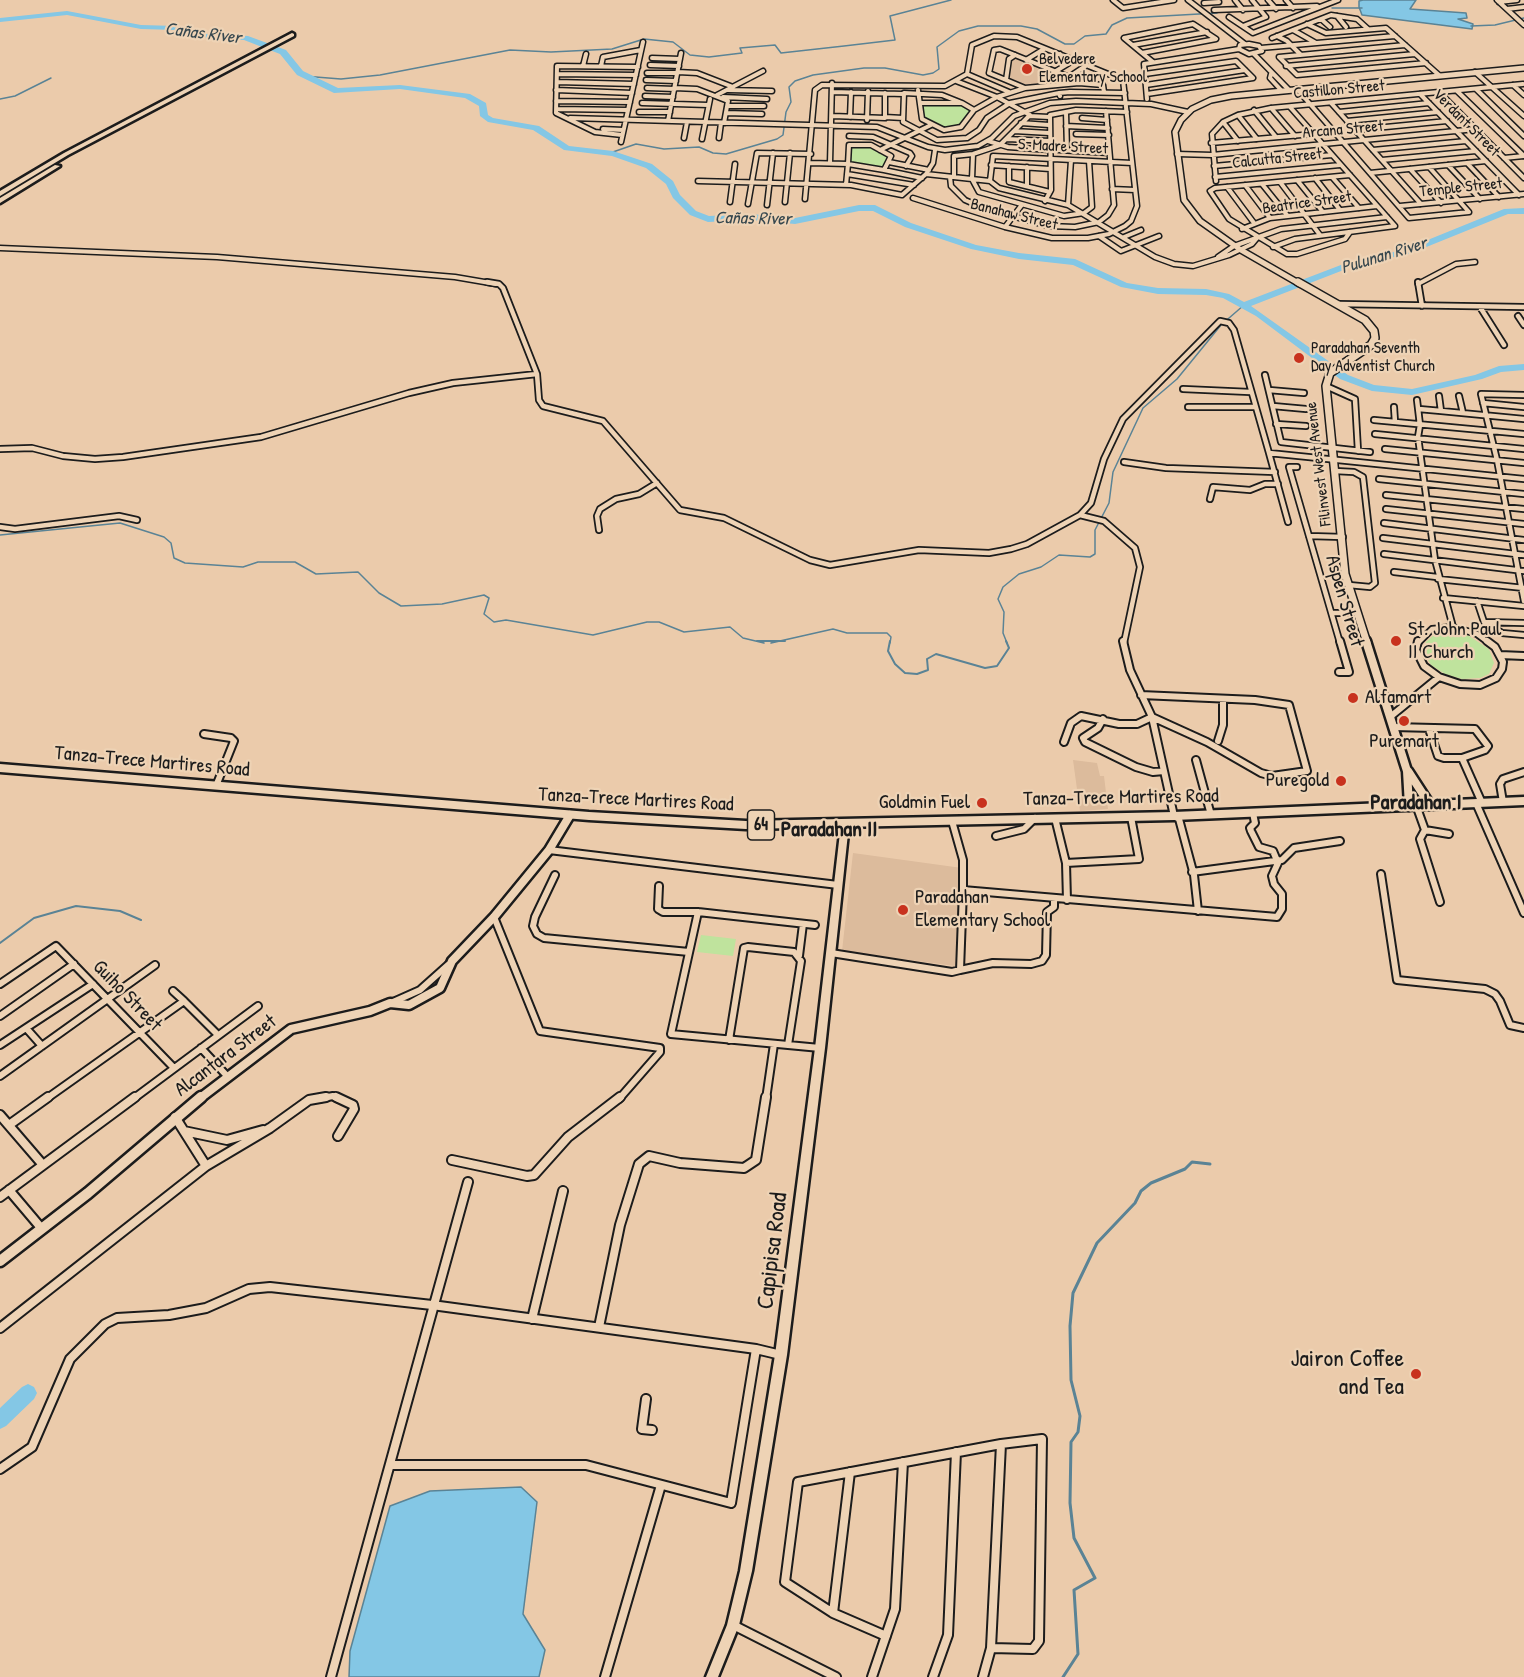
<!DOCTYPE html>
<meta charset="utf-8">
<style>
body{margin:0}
canvas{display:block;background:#ebcbab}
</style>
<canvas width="1524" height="1677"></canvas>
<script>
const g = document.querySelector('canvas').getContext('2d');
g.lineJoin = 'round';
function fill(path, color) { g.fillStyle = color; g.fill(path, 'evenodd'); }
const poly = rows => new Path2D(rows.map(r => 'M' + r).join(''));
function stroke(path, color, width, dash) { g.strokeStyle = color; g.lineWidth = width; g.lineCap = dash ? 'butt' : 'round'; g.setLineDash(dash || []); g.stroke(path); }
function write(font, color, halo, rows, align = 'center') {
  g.font = font + ' "Patrick Hand",sans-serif'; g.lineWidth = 4.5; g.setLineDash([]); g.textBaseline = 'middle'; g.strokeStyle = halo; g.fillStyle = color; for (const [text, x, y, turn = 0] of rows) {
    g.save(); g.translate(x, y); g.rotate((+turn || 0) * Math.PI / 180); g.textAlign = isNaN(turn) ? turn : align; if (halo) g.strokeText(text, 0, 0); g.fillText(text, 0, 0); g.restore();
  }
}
fill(poly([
 [1015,57,1070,79,1071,82,1026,87,1007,79,1010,59],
 [1073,760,1097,763,1100,776,1104,776,1108,809,1080,811],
 [853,853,962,868,955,966,842,951]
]), '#dcbb9c');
fill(poly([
 [962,103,974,110,961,127,948,131,922,120,921,104],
 [849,145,871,147,890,158,883,169,848,164],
 [1451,632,1469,636,1489,649,1494,663,1489,674,1480,678,1462,679,1445,674,1431,665,1424,653,1426,642,1435,634],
 [701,935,736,939,733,956,697,952]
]), '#bfe39d');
const water = poly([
 [1363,0,1416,0,1410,9,1466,13,1467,18,1458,19,1473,24,1472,29,1362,15,1359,7,1359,1,1363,0],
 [521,1487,537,1502,523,1614,545,1650,539,1677,349,1677,350,1651,390,1506,430,1491,521,1487]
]);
fill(water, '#84c7e5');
stroke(water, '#5a8395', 1.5);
stroke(poly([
 [1332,8,1362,8],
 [1471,26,1495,25,1524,18],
 [303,76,341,79,380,75,510,50,551,52,612,49,644,39,673,42,690,55,709,57,742,53,740,48,775,45,781,53,844,46,895,40,890,16,951,0],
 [0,99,15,96,51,78],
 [610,153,636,144,664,149,699,147,713,153,726,154,777,139,783,135,786,112,791,102,789,87,795,81,813,75,864,68,885,68,923,75,933,73,939,69,937,47,959,31,978,26,1021,26,1037,29,1065,44,1074,44,1085,36,1106,34,1112,25,1127,18,1217,13],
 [0,535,120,523,164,537,171,543,174,558,185,563,243,567,258,562,295,562,316,574,358,572,379,593,401,606,442,604,484,595,489,598,484,614,494,622,506,620,593,635,647,622,659,622,684,632,730,627,743,638,764,643],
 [771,643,833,629,847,633,887,633,891,637,890,643],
 [1007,643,1003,633,1004,612,998,599,1003,587,1019,574,1041,567,1059,555,1090,557,1095,554,1095,530,1109,503,1113,472,1143,408,1177,379,1221,325,1244,305]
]), '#5a8395', 1.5);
stroke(poly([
 [757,641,785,641],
 [890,641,888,651,895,664,905,673,917,674,928,670,927,659,936,654,985,668,997,666,1009,648,1006,641],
 [0,943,34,918,76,906,120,911,141,920]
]), '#5a8395', 2);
stroke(poly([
 [1063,1677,1078,1654,1074,1590,1095,1578,1074,1538,1070,1503,1071,1442,1078,1432,1080,1416,1071,1380,1070,1326,1073,1293,1097,1243,1135,1203,1141,1191,1151,1183,1185,1169,1192,1162,1210,1164]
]), '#5a8395', 3);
fill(poly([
 [67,11,141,25,176,26,208,34,248,36,286,50,303,71,338,88,400,85,470,94,486,103,488,115,493,118,539,126,569,146,613,151,652,164,673,181,680,195,696,211,709,216,750,214,795,218,859,205,875,205,911,223,976,245,1019,253,1075,259,1127,283,1158,288,1206,289,1229,294,1244,302,1354,260,1403,250,1504,209,1524,208,1524,214,1508,214,1409,254,1359,264,1251,306,1348,375,1374,385,1412,389,1475,375,1499,366,1524,364,1524,370,1501,372,1482,379,1412,395,1372,391,1340,379,1256,316,1223,298,1206,295,1158,294,1121,287,1073,265,1019,259,971,249,905,227,873,211,859,211,795,224,750,220,708,222,690,215,673,198,666,184,646,168,612,156,564,150,533,130,488,122,480,116,479,106,465,98,400,89,334,93,297,75,280,54,244,40,208,38,176,30,141,29,67,15,0,22,0,18,67,11],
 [28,1384,34,1387,37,1393,34,1399,6,1426,0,1429,0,1408,22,1387,28,1384]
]), '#84c7e5');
const minorFar3 = poly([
 [1113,0,1123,8,1174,0],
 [1188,0,1245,44],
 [1235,0,1243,10],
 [1268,0,1276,9],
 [1286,0,1293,8],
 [1497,0,1524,25],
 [1499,2,1517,0],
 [1204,3,1219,2],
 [1507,9,1524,7],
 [1214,10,1317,6],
 [1337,16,1346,27],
 [1229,17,1253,33,1338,0],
 [1321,19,1330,27],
 [1193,24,1216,39,1142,53,1124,38,1193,24],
 [1307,24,1326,33,1386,28,1440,76],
 [1243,26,1266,17,1252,0],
 [1293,30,1316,43],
 [1277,36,1287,41,1300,54],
 [1272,38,1331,15,1357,19,1368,29],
 [1249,44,1259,46,1262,51,1249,54,1239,49,1240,45,1249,44],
 [1133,45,1207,32],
 [1405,45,1279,57,1297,75,1426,63],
 [1261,48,1395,36],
 [1142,53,1153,62],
 [1254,54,1289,90],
 [1015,55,1069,77,1079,83,1025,88,1006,80,1009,59,1015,55],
 [652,58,680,59],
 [1026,60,1044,49],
 [650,65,679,66],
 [1041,65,1060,54],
 [583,66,586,54],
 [601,66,603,57,641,50],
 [1286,66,1415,54],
 [1056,71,1074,60],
 [678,72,697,73,733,87],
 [1475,72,1524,116],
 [647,73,677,73],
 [557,74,636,75],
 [967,74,1009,92],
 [1145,74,1236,61,1253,78,1147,94],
 [1271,74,1270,78,1281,90],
 [1069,77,1087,65],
 [646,80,676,81],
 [1006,80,989,73,994,50,1000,49,1015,55],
 [557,82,634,84],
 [1079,83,1103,85,1104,92],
 [1146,85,1245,70],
 [1513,85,1524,95],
 [647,88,675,89],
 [675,88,697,89,728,101,724,123],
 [1297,89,1409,218,1469,212,1429,167],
 [1476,89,1524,136],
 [556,90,632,93],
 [728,90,772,91],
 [918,90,922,119,944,130,961,127,974,110,962,103,921,103],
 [1457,91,1524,156],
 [833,92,903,94],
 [1439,92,1524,178],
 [1420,94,1519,195],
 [717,95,763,71],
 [645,96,673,97],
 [1060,96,1059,93,1070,92,1125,93],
 [723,97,767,99],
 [1147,99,1144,64,1239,49],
 [556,101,630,102],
 [642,103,708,105],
 [962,103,942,95,904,93,903,122,937,140,967,138,979,130,987,118,1010,103,1059,93],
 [1331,103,1421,204],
 [728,106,764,106],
 [1271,108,1295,136],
 [557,109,628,110],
 [974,110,997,97,1025,88],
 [1254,110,1276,137],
 [639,112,670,112],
 [1066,112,1067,150],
 [1339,112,1429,103],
 [726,113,762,114],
 [1238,115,1257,139],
 [833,116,885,118,885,93],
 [1029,116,1049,117],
 [850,117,851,92],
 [885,117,903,118],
 [570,118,877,127,928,147,945,150,978,146,992,138,1014,116,1050,103,1076,101,1151,104,1188,112],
 [1082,118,1107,120],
 [867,120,868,91],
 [668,121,681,53],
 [1347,121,1438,112],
 [1223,122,1238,141],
 [1021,123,1049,125],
 [1066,126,1108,128],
 [603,129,623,130],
 [1355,130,1447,121],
 [1014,131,1049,133],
 [1076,134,1109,135],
 [622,135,595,132,556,113,557,66,638,67],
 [849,136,873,137,910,153,912,156,906,166],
 [684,138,687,122],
 [719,138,721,123],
 [702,139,710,99],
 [1007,139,1050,141],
 [988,141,1008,147,1050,150],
 [621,142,643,42],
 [1211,143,1313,134],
 [849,145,871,145,891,156,884,170,848,164,849,145],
 [880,150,931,125],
 [1059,150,1109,153],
 [1373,150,1466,141],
 [973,154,972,179,979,192,1064,216,1084,213,1092,207,1089,161],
 [1177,154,1212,155,1476,129],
 [1504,158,1524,156],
 [1382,160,1476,151],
 [889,162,929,170],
 [810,163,848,164],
 [830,163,832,83],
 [1467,163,1499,197],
 [991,165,1050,169],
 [1448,165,1480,199],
 [1009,166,1009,182,1050,192],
 [1214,166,1332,155],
 [1027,167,1027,186],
 [1410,169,1441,203],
 [884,170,922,178],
 [1370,173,1486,161],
 [847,174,914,185],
 [926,174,990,181],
 [1350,175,1215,188,1210,191,1229,219,1287,254,1297,254,1345,239,1350,232],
 [950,177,951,186,965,200,983,208,1049,226,1075,227,1099,222,1108,215,1114,205,1106,111],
 [954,177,954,156,973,154,1000,145,1030,115,997,97,956,81],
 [1215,177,1340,165],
 [1332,177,1359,208],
 [1315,178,1340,210],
 [1297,180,1323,212],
 [698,181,851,185,902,195,926,174,933,163,935,150],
 [990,181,993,156,1132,163],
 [990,181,999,188,1068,205,1071,160],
 [1216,181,1212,134,1223,122,1238,115,1271,108,1523,84],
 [1280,182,1320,235],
 [1262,184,1287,215],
 [846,185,848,164],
 [1245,185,1270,218],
 [1227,187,1254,223],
 [1112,189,1135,190],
 [805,199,815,90,822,85,945,86,967,74,972,45,994,36,1017,37,1123,80,1137,206,1131,221,1125,226,1109,234,1088,238,1052,238,1005,227,913,198],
 [1045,201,1051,190,1050,115,1076,110,1127,112],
 [730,202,735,164],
 [785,202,790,153],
 [748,204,757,153,811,154],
 [767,205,773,153],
 [1068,205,1155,257,1174,264,1193,266,1229,255,1252,244,1257,238],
 [1400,206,1524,194],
 [1005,227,1021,206],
 [1242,229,1270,218,1377,206],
 [1099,236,1121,251,1159,236],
 [1124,237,1141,230],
 [1273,247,1295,239,1395,226,1290,107],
 [0,248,217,257,455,277,496,284],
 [1218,257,1234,246,1281,229,1387,217],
 [1418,284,1456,264,1475,262]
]);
const minorFar2 = poly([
 [487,282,499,284,503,288,537,374,539,400,543,406,603,421,680,510,724,518,810,560,830,565,919,550,989,553,1011,549,1027,544,1080,515,1091,503,1104,459,1123,419,1220,321,1229,323,1234,330,1269,453,1524,479],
 [1418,282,1422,306],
 [1339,304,1524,307],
 [1480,307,1504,345],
 [1518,316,1524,325],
 [1265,375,1281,442,1370,452],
 [1326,386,1355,399,1358,451],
 [1183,389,1250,392],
 [1269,390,1304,393],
 [1524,395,1481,394,1497,460,1524,601],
 [1439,396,1441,411,1524,419],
 [1459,396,1463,413],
 [1417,400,1420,425,1418,437,1435,560,1453,627],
 [1483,403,1524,407],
 [1273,406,1306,409],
 [1188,407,1254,407],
 [1394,407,1395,422],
 [1419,409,1441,411],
 [1374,420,1524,434],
 [1276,424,1306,426],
 [1375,434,1524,449],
 [0,449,32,448,63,456,95,459,123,457,261,437,409,393,453,383,537,374],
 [1385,449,1524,463],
 [1269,453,1288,522],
 [1124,462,1166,468,1275,472],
 [1297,467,1289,467,1340,643],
 [1335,471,1354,472,1363,477,1375,583,1370,587,1349,585],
 [1379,479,1524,494],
 [1386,495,1524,509],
 [1210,499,1213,487,1250,490,1265,484,1278,484],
 [1386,509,1524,524],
 [1080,515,1104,521,1135,548,1140,567,1124,643],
 [1384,523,1524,540],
 [0,527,15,529,119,516,137,520],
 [599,530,597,516,600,509,616,499,639,494,657,483],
 [1309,536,1343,537],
 [1383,538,1524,555],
 [1384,554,1524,571],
 [1394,572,1437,577],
 [1438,579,1524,588],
 [1443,598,1524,606],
 [1477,601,1484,622,1524,623],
 [1332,613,1357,613],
 [1484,622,1502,633,1524,635],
 [1418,643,1432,629,1453,627,1477,634,1489,643]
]);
const minorFar1 = poly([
 [1418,641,1416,650,1424,666,1439,677,1460,684,1480,685,1496,678,1502,669,1503,662,1495,647,1487,641],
 [1500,655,1524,656],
 [1339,672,1349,672,1340,641],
 [1141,695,1255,700,1289,705,1307,771,1272,776,1261,773,1207,742,1152,717],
 [1152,717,1174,816,1179,819,1194,875,1198,911],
 [1390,717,1439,677],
 [1103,719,1098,728,1083,738,1085,742,1136,767,1153,772,1164,771],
 [1393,727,1475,729,1488,746,1485,750,1462,758,1444,758,1438,756,1429,729],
 [204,734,231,738,234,741,216,786],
 [1218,741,1223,725,1223,700],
 [1064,742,1071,723,1081,716,1119,724,1137,724,1152,717,1130,670,1123,641],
 [1462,758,1482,803],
 [1196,760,1211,815],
 [1503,802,1500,784,1503,779,1524,772],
 [1476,803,1524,913],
 [1416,805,1425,830,1420,839,1440,902],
 [1055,818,1066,863,1067,900],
 [952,821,963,860,963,890],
 [1425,830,1449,834],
 [996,836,1024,829,1035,818],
 [549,850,838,885],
 [1066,863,1139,859,1131,817],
 [1192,872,1282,860,1294,848,1340,841],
 [1381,874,1397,980,1485,989,1495,994,1500,1001,1510,1025,1524,1028],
 [555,875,535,917,533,926,537,934,544,938,689,952],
 [659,886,658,909,663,912,698,912,815,925],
 [698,912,671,1034,820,1048],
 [494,917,540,1031,660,1048,660,1052,619,1099],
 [831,953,952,972,960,970,963,890,1277,917,1282,909,1282,894,1274,884,1272,876,1278,863,1273,851,1259,847,1251,831,1250,828,1255,823,1253,813],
 [799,956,803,924],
 [960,970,993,963,1031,964,1042,961,1046,955,1047,912,1054,907,1054,898],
 [0,984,56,946,174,1068],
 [184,1001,218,1035],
 [393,1002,420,990,448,965],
 [0,1016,74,964],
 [26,1028,42,1046],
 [729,1040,744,948,748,947,794,952,801,961,788,1045],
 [0,1045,93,984],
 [201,1048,228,1077],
 [0,1076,155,965],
 [46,1099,184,1001,173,991],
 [133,1099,258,1006],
 [317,1099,333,1096,339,1099],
 [766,1099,774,1044]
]);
const minor = poly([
 [336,1097,353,1105,354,1109,338,1136],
 [0,1115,43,1165],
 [175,1117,206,1166],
 [9,1125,48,1097],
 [184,1131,227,1140,263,1130],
 [452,1160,527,1176,534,1175,568,1137,620,1097],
 [9,1190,42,1229],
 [0,1197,135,1097],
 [532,1319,563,1191],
 [599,1327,620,1225,639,1164,649,1156,680,1163,744,1168,756,1160,766,1097],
 [0,1328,206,1166,270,1128,309,1100,326,1097],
 [646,1399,642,1429,652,1430],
 [390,1465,586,1465,731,1503,756,1349],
 [0,1469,32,1447,70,1359,105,1324,117,1318,169,1315,206,1308,249,1289,270,1287,432,1305,756,1349,781,1355],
 [833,1613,850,1472],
 [733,1625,836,1677],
 [886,1636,833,1613,785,1582,798,1482,1001,1444,1042,1439,1039,1641,1033,1649,991,1648],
 [331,1677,468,1182],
 [605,1677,661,1485],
 [872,1677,895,1609,903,1462],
 [933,1677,948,1635,956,1452],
 [983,1677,991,1648,1001,1444]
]);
const tertiaryFar3 = poly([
 [1300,284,1241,250,1200,221,1184,200,1175,132,1181,120,1192,109,1211,100,1231,96,1524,68]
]);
const tertiaryFar2 = poly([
 [1298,282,1365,320,1374,331,1375,338,1371,345,1330,373,1326,386,1345,574,1367,643]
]);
const tertiaryFar1 = poly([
 [1366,641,1407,771,1409,806],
 [1408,771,1430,805],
 [199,1099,291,1029,370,1011,390,1003,409,1005,440,988,452,961,494,917,549,850,570,815]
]);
const tertiary = poly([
 [0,1261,88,1193,201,1097]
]);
const secondary = poly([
 [292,33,294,34,294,36,68,155,0,196,0,191,64,153,292,33],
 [55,165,60,166,0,203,0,198,55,165],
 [845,821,848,822,849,824,825,1048,787,1355,752,1571,739,1625,718,1677,706,1677,727,1625,740,1571,775,1355,815,1048,841,824,842,822,845,821]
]);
const primary = poly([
 [0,764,589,812,746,821,1174,812,1524,797,1524,805,1174,820,746,829,589,820,0,772,0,764]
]);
stroke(minorFar3, '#1c1c1c', 7);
stroke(minorFar2, '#1c1c1c', 8);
stroke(minorFar1, '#1c1c1c', 10);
stroke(minor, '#1c1c1c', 12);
stroke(tertiaryFar3, '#1c1c1c', 8);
stroke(tertiaryFar2, '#1c1c1c', 10);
stroke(tertiaryFar1, '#1c1c1c', 13);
stroke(tertiary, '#1c1c1c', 15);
stroke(secondary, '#1c1c1c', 5);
stroke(primary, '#1c1c1c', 5);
stroke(minorFar3, '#eed3b5', 4);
stroke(minorFar2, '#eed3b5', 4.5);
stroke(minorFar1, '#eed3b5', 6);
stroke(minor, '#eed3b5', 8);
stroke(tertiaryFar3, '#eed3b5', 5);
stroke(tertiaryFar2, '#eed3b5', 7);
stroke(tertiaryFar1, '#eed3b5', 8);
stroke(tertiary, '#eed3b5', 10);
fill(secondary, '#eed3b5');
fill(primary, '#eed3b5');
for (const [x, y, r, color] of [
 [1027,69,6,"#c8321e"],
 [1299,358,6,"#c8321e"],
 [1396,641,6,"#c8321e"],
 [1353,698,6,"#c8321e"],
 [1404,721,6,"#c8321e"],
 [1341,781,6,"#c8321e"],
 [982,803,6,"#c8321e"],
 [903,910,6,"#c8321e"],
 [1416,1374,6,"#c8321e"]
]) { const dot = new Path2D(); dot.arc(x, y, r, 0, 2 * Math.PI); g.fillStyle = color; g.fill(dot); stroke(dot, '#eed3b5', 2); }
write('16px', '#1c1c1c', '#eed3b5', [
 ["Belvedere",1039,60],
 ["Elementary School",1039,78],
 ["Paradahan Seventh",1311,349],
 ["Day Adventist Church",1311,367]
], 'left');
write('16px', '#1c1c1c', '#eed3b5', [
 ["Castillon Street",1339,90,-5],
 ["Verdant Street",1466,123,45],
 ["Arcana Street",1343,130,-5],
 ["S. Madre Street",1063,147,3],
 ["Calcutta Street",1277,159,-6],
 ["Temple Street",1461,188,-6],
 ["Beatrice Street",1307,203,-8],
 ["Banahaw Street",1014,215,14],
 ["Filinvest West Avenue",1319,464,-97]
]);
write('italic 18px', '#36474e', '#eed3b5', [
 ["Cañas River",203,34,7],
 ["Cañas River",753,219,1],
 ["Pulunan River",1384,256,-17]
]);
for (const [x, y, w] of [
 [761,825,27]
]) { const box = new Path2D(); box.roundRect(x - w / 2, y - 15, w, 30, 4.5); g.fillStyle = '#eed3b5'; g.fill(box); stroke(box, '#1c1c1c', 1.5); }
write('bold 18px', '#1c1c1c', null, [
 ["64",761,825]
]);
write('20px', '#1c1c1c', '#eed3b5', [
 ["Aspen Street",1344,601,74],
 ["Tanza-Trece Martires Road",152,762,5],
 ["Tanza-Trece Martires Road",1121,798,-1],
 ["Tanza-Trece Martires Road",636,800,3],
 ["Guiho Street",127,996,46],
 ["Alcantara Street",226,1056,-37]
]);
write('20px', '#1c1c1c', '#eed3b5', [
 ["St. John Paul",1408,630],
 ["II Church",1408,653],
 ["Alfamart",1365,698],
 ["Puremart",1404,742,"center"],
 ["Puregold",1329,781,"right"],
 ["Goldmin Fuel",970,803,"right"],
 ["Paradahan",915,898],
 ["Elementary School",915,921]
], 'left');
write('bold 22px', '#1c1c1c', '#eed3b5', [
 ["Paradahan I",1416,803],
 ["Paradahan II",829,830]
]);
write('24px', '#1c1c1c', '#eed3b5', [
 ["Capipisa Road",773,1251,-83]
]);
write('24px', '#1c1c1c', '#eed3b5', [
 ["Jairon Coffee",1404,1360],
 ["and Tea",1404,1388]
], 'right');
</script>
